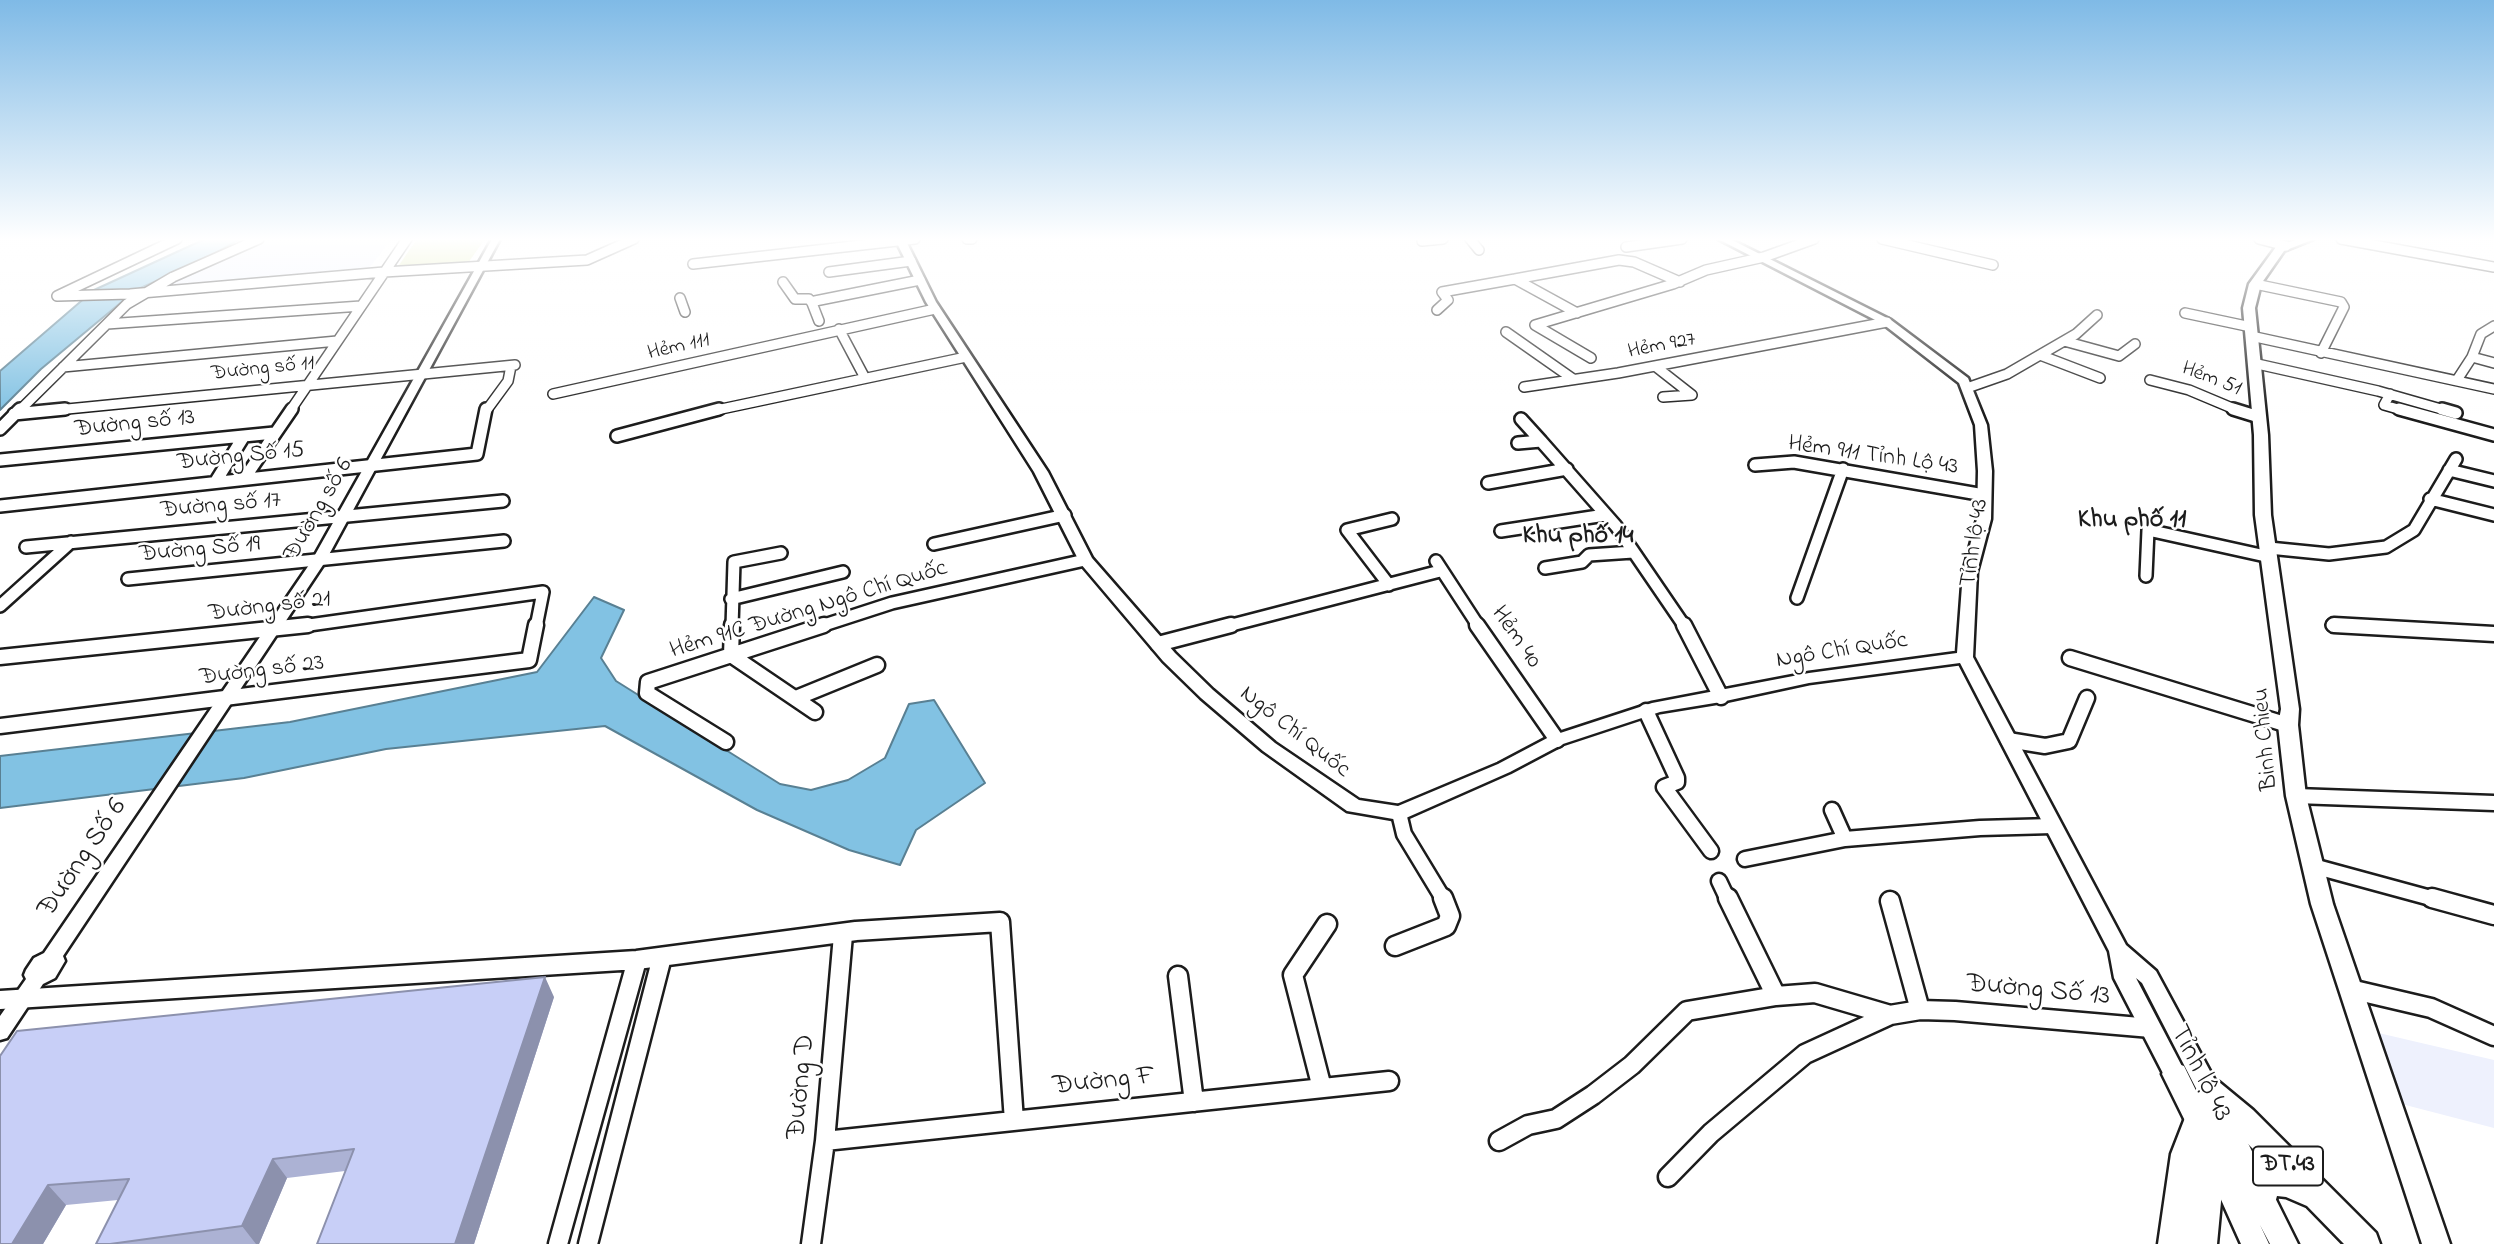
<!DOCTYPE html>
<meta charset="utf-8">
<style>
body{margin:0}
canvas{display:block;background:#fff}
</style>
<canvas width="2494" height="1244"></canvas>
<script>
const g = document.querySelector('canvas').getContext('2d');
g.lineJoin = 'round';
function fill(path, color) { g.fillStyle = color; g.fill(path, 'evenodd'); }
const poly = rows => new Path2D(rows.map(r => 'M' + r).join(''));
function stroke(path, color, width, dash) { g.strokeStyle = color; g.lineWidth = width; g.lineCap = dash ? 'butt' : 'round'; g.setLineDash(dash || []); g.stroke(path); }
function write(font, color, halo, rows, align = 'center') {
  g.font = font + ' "Indie Flower",sans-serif'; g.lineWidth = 5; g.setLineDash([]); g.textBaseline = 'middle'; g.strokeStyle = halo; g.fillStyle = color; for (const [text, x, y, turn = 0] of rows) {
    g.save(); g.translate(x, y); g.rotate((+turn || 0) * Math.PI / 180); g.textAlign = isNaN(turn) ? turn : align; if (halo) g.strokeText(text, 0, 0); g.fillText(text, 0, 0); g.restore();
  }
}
fill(poly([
 [266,239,392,239,369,268,363,270,169,286,168,283],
 [2370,1031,2494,1060,2494,1128,2390,1101]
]), '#eef1fd');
fill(poly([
 [417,239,485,239,468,263,397,268]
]), '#d7e396');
const water = poly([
 [205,239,240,239,197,263,136,290,41,369,0,410,0,371,94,290,205,239],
 [594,597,624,610,601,658,616,681,780,784,811,790,848,780,885,758,909,704,934,700,985,783,916,830,900,865,849,850,757,810,605,726,386,749,244,778,0,808,0,756,290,722,537,672,594,597]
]);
fill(water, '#82c2e3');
stroke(water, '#598093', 2);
const minorFar3 = poly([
 [177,239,57,296,130,294,384,272,587,260,634,239],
 [967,239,972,239],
 [1470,239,1479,250],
 [1882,239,1993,265],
 [2259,239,2286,246],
 [2341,239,2494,267],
 [1422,241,1443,239],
 [1626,247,1682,239],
 [693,264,915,239],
 [829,272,911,261],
 [783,282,795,299,809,299,812,303],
 [2255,284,2341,302,2344,307,2321,353],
 [680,298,685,312],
 [1437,310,1448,300,1442,292,1515,279],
 [1577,313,1515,279,1619,260,1634,262,1680,282],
 [2185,313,2251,327],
 [819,321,812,303,815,301,920,280],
 [107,324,361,306],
 [839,329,865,378],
 [1506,332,1573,379],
 [2251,336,2494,389],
 [2064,341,2119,356,2135,344],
 [2040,355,2100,378],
 [2472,357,2494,363],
 [1591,358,1535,325,1673,284,1706,270,1764,257,1814,239],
 [2253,363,2378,391,2448,411],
 [1655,366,1692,395,1663,397],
 [63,367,337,341],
 [2150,380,2189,390,2239,411],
 [2457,380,2472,357,2481,334,2494,326],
 [1524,387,1618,373,1887,322],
 [1967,388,2007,374,2076,334,2097,315],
 [553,394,935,309],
 [2390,394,2384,405,2405,411],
 [19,411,127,304,173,277,259,239],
 [47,411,515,365],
 [290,411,407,239],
 [486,411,508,381,511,366],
 [712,411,966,357]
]);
const minorFar2 = poly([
 [2233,409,2259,417],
 [2399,409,2494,435],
 [2442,409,2456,413],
 [14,414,65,409],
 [1521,419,1541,441],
 [0,429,20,409],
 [617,436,719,409],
 [1518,443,1541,441,1616,526,1685,627],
 [0,460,274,433],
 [1755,465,1794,462,1984,495],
 [2449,470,2494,481],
 [244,479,292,409],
 [216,481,244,436],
 [1488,483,1567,469],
 [2430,499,2494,515],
 [0,506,477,454,486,409],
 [1501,531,1605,515],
 [934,544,1065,515],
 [26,547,503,501],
 [2269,548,2329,554,2386,547,2414,530,2456,459],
 [1436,561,1479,627],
 [1545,568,1582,562,1589,555,1633,552],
 [2146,576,2148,530,2270,557],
 [128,579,504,541],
 [1389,585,1347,530,1392,519],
 [1797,598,1843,469],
 [731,599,843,572],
 [0,606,71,542],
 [2332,625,2366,627],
 [295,627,543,592,536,627],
 [732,627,734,562,781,553],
 [818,627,892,603,1085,560],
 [1224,627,1440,571]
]);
const minorFar1 = poly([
 [732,625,731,655,815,712],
 [1477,625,1557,740],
 [1684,625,1721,697],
 [2334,625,2494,634],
 [1158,644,1231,625],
 [0,657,308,625],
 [2070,658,2288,725],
 [796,698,877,665],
 [1646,711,1677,778,1677,782,1664,787,1711,851],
 [0,726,529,660,536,625],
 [2008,740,2045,746,2069,741,2087,698],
 [726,742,647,693,648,682,824,625],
 [2296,796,2494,803],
 [1832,810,1845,839,1980,828,2052,826],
 [1399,813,1404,834,1444,900],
 [1745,859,1845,839],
 [2313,866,2438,900],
 [1719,881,1728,900]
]);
const minor = poly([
 [1728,898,1776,996],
 [2432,898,2494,915],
 [1890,901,1920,1010],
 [1395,946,1446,926,1450,916,1443,898],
 [1178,976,1194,1102],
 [2350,989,2431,1008,2494,1036],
 [0,1000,637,960,856,931,1000,922,1014,1121],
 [1322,1088,1293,975,1327,924],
 [825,1141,1389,1081],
 [1499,1141,1528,1125,1556,1119,1593,1095,1632,1065,1687,1011,1776,996,1815,993,1890,1015],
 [1668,1177,1711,1133,1805,1054,1890,1015,1920,1010,1955,1011,2151,1028],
 [558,1244,637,960],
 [588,1244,662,957],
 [811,1244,825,1141,843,935]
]);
const tertiary = poly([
 [492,239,500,239,325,562,63,956,65,961,55,978,43,984,7,1038,0,1040,0,1016,26,979,24,975,26,970,34,958,44,953,311,562,492,239]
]);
const secondary = poly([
 [895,239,905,239,936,302,1048,472,1092,558,1175,653,1213,690,1275,743,1359,800,1398,806,1498,764,1551,736,1652,703,1809,673,1957,653,1963,572,1977,519,1978,471,1975,425,1959,383,1883,324,1718,239,1730,239,1891,320,1968,378,1987,425,1992,471,1991,519,1977,572,1973,657,2126,945,2156,971,2217,1084,2220,1091,2217,1098,2209,1101,2201,1098,2142,983,2136,978,2186,1074,2183,1081,2175,1084,2167,1081,2114,978,2109,951,1960,663,1809,683,1721,702,1660,712,1563,744,1510,772,1406,818,1399,820,1347,811,1263,751,1201,698,1163,661,1080,563,1034,472,926,302,895,239]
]);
const primary = poly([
 [2298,239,2314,239,2284,251,2261,284,2255,308,2268,435,2271,515,2299,709,2298,725,2306,796,2333,904,2450,1244,2422,1244,2311,904,2286,796,2278,725,2281,709,2255,515,2254,435,2243,308,2249,284,2276,247,2298,239],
 [2175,1063,2184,1066,2208,1115,2212,1107,2221,1104,2230,1107,2298,1244,2270,1244,2260,1225,2269,1244,2241,1244,2201,1155,2205,1146,2214,1143,2223,1146,2214,1127,2210,1135,2201,1139,2192,1135,2162,1074,2166,1066,2175,1063]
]);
const trunk = poly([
 [2209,1079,2219,1082,2253,1110,2376,1233,2380,1244,2344,1244,2307,1206,2286,1197,2277,1196,2273,1210,2262,1214,2251,1210,2247,1200,2251,1178,2272,1168,2232,1128,2226,1149,2217,1244,2158,1244,2171,1154,2199,1082,2209,1079]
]);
stroke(minorFar3, '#1c1c1c', 12);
stroke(minorFar2, '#1c1c1c', 16);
stroke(minorFar1, '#1c1c1c', 19);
stroke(minor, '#1c1c1c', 23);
stroke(tertiary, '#1c1c1c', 5);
stroke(secondary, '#1c1c1c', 5);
stroke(primary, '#1c1c1c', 5);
stroke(trunk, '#1c1c1c', 5);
stroke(minorFar3, '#fff', 9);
stroke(minorFar2, '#fff', 11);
stroke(minorFar1, '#fff', 14);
stroke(minor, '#fff', 18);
fill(tertiary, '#fff');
fill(secondary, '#fff');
fill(primary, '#fff');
fill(trunk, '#fff');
fill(poly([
 [554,997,474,1244,317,1244,345,1171,287,1178,259,1244,96,1244,118,1200,66,1205,43,1244,0,1244,0,1056]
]), '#acb2d4');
fill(poly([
 [545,977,554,997,474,1244,455,1244],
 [273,1159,287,1178,259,1244,256,1244,242,1226],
 [48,1185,66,1205,43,1244,12,1244]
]), '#8c91ad');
const building = poly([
 [545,977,455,1244,317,1244,354,1149,273,1159,242,1226,110,1244,96,1244,129,1179,48,1185,12,1244,0,1244,0,1056,17,1031,545,977]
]);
fill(building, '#c8cff7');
stroke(building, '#8c91ad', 2);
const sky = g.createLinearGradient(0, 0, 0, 413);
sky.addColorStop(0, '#7fbae6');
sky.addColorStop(0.58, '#fff');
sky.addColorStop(1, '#ffffff00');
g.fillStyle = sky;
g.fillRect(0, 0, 2494, 413);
write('21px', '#1c1c1c', '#fff', [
 ["Hẻm 927",1662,347,-11],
 ["Hẻm 111",679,348,-13],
 ["Đường số 11",263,370,-6],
 ["Hẻm 51",2211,380,21]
]);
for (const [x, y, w] of [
 [2288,1166,70]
]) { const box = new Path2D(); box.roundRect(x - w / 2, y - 19.5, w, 39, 5); g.fillStyle = '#fff'; g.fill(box); stroke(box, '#1c1c1c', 2); }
write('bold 23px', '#1c1c1c', null, [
 ["ĐT.43",2288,1166]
]);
write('24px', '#1c1c1c', '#fff', [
 ["Đường số 13",135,425,-6],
 ["Hẻm 911 Tỉnh Lộ 43",1873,457,8],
 ["Đường Số 15",241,458,-6],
 ["Đường số 17",221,507,-5],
 ["Đường số 6",320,510,-60],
 ["Tỉnh lộ 43",1976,543,-82],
 ["Đường Số 19",200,551,-5],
 ["Đường số 21",270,608,-7],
 ["Hẻm 91C Đường Ngô Chí Quốc",809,611,-17],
 ["Hẻm 40",1515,638,55],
 ["Ngô Chí Quốc",1842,652,-9],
 ["Đường số 23",262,672,-7],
 ["Ngô Chí Quốc",1294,733,38],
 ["Binh Chieu",2267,739,-95]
]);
write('bold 26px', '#1c1c1c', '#fff', [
 ["Khu phố 11",2132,522],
 ["Khu phố 14",1578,538]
]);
write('28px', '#1c1c1c', '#fff', [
 ["Đường Số 6",84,859,-56],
 ["Đường Số 13",2038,992,5],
 ["Tỉnh lộ 43",2199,1074,63],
 ["Đường F",1104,1083,-6],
 ["Đường D",803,1087,-85]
]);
</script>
